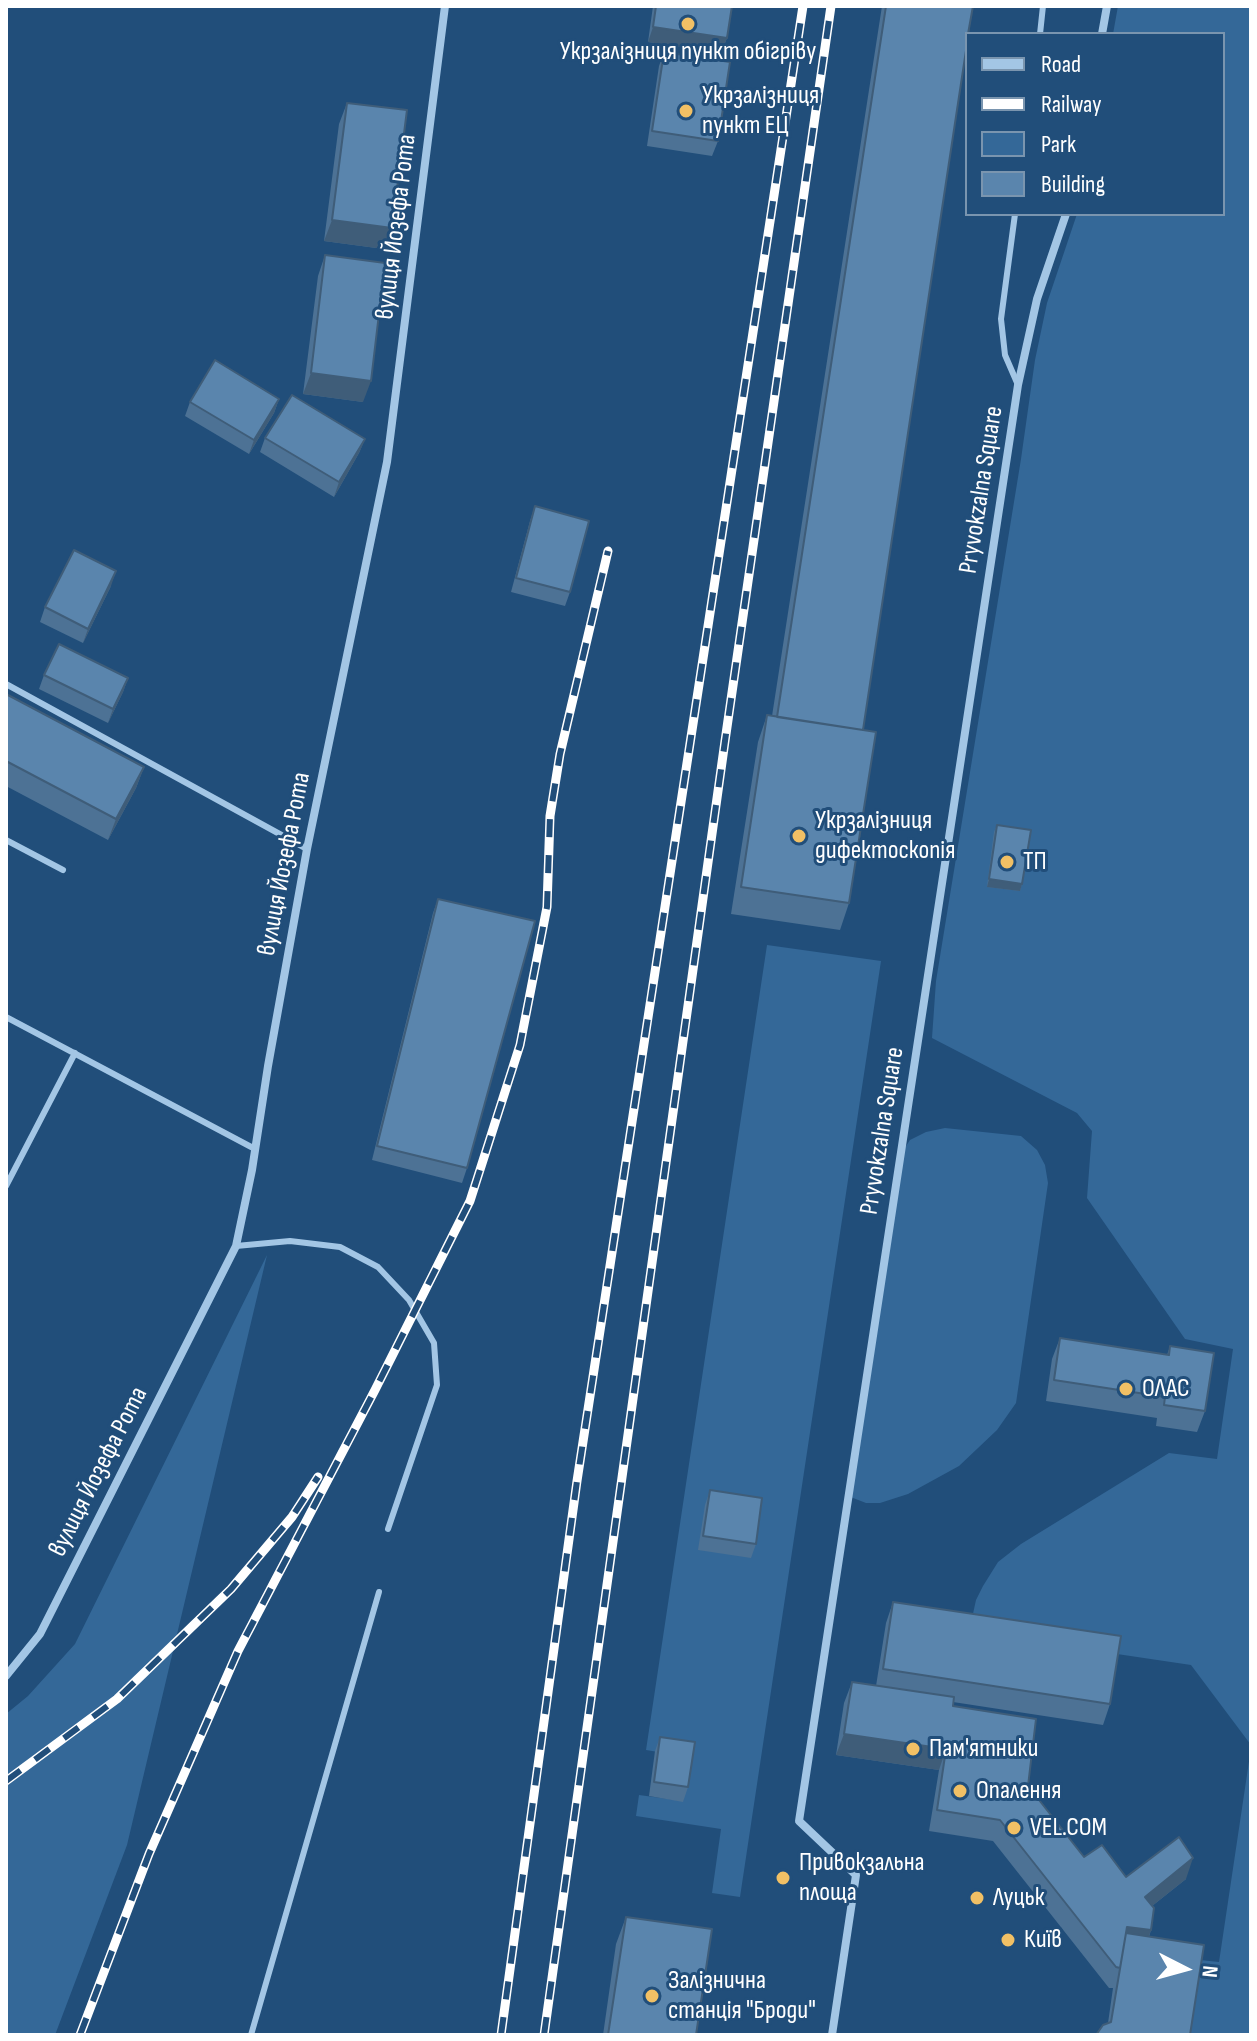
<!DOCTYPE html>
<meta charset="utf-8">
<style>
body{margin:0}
#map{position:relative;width:1257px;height:2041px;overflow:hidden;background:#214e7a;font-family:"Sofia Sans Condensed",sans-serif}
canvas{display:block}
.frame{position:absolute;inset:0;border:8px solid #fff;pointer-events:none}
.legend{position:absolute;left:965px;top:32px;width:260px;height:184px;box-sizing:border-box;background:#214e7a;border:2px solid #7a95af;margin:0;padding:10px 14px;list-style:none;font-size:24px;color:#fff}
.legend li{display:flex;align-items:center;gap:16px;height:40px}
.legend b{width:40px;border:2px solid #7a95af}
.north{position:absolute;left:1145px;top:1929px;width:80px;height:80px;-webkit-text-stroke:6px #214e7a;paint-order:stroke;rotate:96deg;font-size:22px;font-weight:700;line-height:32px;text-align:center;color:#fff}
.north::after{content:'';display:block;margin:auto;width:28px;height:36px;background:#fff;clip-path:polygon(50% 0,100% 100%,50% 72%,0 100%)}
</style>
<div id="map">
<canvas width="1257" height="2041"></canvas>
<div class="frame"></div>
<ul class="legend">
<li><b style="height:10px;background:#a3c6e5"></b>Road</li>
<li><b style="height:10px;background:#fff"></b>Railway</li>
<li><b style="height:22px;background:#346898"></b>Park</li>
<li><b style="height:22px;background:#5a85ad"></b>Building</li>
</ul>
<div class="north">N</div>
</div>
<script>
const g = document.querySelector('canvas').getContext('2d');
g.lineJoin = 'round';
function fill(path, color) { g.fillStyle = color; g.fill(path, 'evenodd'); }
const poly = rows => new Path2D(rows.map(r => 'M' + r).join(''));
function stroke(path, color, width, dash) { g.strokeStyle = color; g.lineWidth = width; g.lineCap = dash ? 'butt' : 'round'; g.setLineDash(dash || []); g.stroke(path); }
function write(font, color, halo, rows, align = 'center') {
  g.font = font + ' "Sofia Sans Condensed",sans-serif'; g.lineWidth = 6; g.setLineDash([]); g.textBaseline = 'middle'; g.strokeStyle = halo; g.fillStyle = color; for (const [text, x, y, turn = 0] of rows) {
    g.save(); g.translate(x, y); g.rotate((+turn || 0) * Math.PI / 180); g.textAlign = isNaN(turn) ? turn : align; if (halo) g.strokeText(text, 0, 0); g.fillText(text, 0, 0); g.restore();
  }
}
fill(poly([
 [1118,6,1251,6,1251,1745,1191,1665,969,1632,976,1600,983,1586,998,1562,1021,1544,1169,1453,1217,1459,1233,1349,1185,1339,1087,1198,1092,1131,1077,1113,932,1038,936,981,1021,459,1035,360,1047,303,1077,214,1223,214,1223,34,1113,34],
 [767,945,881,961,740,1897,712,1893,721,1829,636,1816,639,1795,683,1801,689,1757,646,1750],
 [945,1128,1021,1136,1037,1150,1045,1165,1048,1183,1016,1403,997,1430,959,1466,908,1494,880,1503,866,1503,848,1496,900,1155,910,1140,926,1132],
 [267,1255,127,1845,55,2035,6,2035,6,1714,28,1696,75,1644],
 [1251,1748,1251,2035,1188,2035,1200,1960,1219,1962]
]), '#346898');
stroke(poly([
 [1040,34,1043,6],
 [1015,214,1001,319,1005,355,1018,385],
 [6,684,307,849],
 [6,840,63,870],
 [6,1017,255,1149],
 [6,1186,75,1053],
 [236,1246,290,1241,340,1247,378,1267,409,1300,434,1343,437,1385,388,1529],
 [251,2035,379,1592]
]), '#a3c6e5', 6);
stroke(poly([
 [1102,34,1107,6],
 [6,1676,40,1634,236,1246,252,1170,268,1066,307,849,387,462,445,6],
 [832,2035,856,1875,799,1821,1018,385,1037,299,1066,214]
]), '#a3c6e5', 8);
const rail = poly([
 [6,1781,117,1699,231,1589,292,1517,318,1477],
 [80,2035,149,1854,238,1651,375,1390,470,1201,520,1045,547,907,550,816,560,754,608,551],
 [501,2035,577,1481,803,6],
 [544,2035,725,741,831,6]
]);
stroke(rail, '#fff', 9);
stroke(rail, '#214e7a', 6, [18]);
fill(poly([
 [653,6,732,6,727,38,721,53,648,42],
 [882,6,973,6,863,730,849,903,840,930,731,914,758,742,767,715,772,716],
 [664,52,718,141,712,156,647,146,659,66],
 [347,103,384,249,324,241,339,124],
 [325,255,363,402,303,394,318,276],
 [279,399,274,413,249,454,185,416,190,402],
 [265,438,365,439,359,453,334,497,260,452],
 [535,506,570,592,565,606,511,592,530,521],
 [111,586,83,643,40,622,45,607],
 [44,675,128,678,123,692,108,723,39,689],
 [6,694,144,767,136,788,108,840,6,786],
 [997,825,1022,884,1020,891,987,887,994,832],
 [438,899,467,1168,462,1183,372,1160,433,913],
 [1060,1338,1167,1355,1170,1346,1205,1411,1197,1432,1156,1426,1157,1418,1046,1401,1052,1359],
 [710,1490,756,1544,751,1558,698,1550,705,1505],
 [893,1602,1110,1704,1103,1725,953,1702,953,1706,1028,1786,1084,1857,1126,1877,1186,1879,1152,1906,1151,1930,1149,1937,1190,2035,1108,2023,1113,1988,1109,1988,993,1841,929,1831,939,1770,836,1755,844,1703,852,1682,876,1686,886,1623],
 [660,1737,688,1787,683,1802,649,1796,655,1751],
 [626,1917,696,2035,603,2035,616,1944]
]), '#4d7295');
fill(poly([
 [653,27,727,38,721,53,648,42],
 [332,220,392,228,384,249,324,241],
 [311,373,371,381,363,402,303,394],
 [279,399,274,413,249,454,254,440],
 [365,439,359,453,334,497,339,482],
 [116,571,111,586,83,643,88,629],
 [128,678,123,692,108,723,113,709],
 [144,767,136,788,108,840,116,819],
 [989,879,1022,884,1020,891,987,887],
 [844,1734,946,1749,939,1770,836,1755],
 [1193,1858,1186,1879,1137,1918,1145,1897],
 [1127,1927,1151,1930,1144,1951,1124,1933]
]), '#3f5d79');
const building = poly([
 [656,6,732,6,727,38,653,27,656,6],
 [886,6,973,6,968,34,967,34,967,44,863,730,777,717,886,6],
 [664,52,730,62,718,141,652,131,664,52],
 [347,103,407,110,392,228,332,220,347,103],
 [325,255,385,263,371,381,311,373,325,255],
 [215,360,279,399,254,440,190,402,215,360],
 [292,395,365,439,339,482,265,438,292,395],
 [535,506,589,521,570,592,516,578,535,506],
 [74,550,116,571,88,629,45,607,74,550],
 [59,644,128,678,113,709,44,675,59,644],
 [6,694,144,767,116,819,6,761,6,694],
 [767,715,876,732,849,903,741,887,767,715],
 [997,825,1031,830,1022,884,989,879,997,825],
 [438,899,535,921,467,1168,377,1146,438,899],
 [1060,1338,1169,1355,1170,1346,1214,1353,1205,1411,1164,1405,1165,1397,1054,1380,1060,1338],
 [710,1490,762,1498,756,1544,703,1536,710,1490],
 [893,1602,1121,1636,1110,1704,883,1669,893,1602],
 [852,1682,954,1697,953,1706,1036,1719,1028,1786,1084,1857,1102,1845,1126,1877,1179,1837,1193,1858,1145,1897,1154,1908,1151,1930,1127,1927,1120,1968,1116,1967,1000,1820,937,1810,946,1749,844,1734,852,1682],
 [660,1737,695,1742,688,1787,654,1782,660,1737],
 [626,1917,712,1929,696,2035,608,2035,626,1917],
 [1126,1933,1204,1945,1190,2035,1096,2035,1103,2025,1111,2022,1126,1933]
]);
fill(building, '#5a85ad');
stroke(building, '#3f5d79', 2);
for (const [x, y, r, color] of [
 [688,24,8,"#f1c065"],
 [686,111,8,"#f1c065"],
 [799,836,8,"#f1c065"],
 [1007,862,8,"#f1c065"],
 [1126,1389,8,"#f1c065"],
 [913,1749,8,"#f1c065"],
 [960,1791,8,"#f1c065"],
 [1014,1828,8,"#f1c065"],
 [783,1878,8,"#f1c065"],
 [977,1898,8,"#f1c065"],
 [1008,1940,8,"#f1c065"],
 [652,1996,8,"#f1c065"]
]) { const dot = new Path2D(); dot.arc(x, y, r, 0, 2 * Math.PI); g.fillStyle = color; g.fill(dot); stroke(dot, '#214e7a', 3); }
write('26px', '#fff', '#214e7a', [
 ["Укрзалізниця пункт обігріву",688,52,"center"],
 ["Укрзалізниця",702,96],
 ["пункт ЕЦ",702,126],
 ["Укрзалізниця",815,821],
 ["дифектоскопія",815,851],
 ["ТП",1023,862],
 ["ОЛАС",1142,1389],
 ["Пам'ятники",929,1749],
 ["Опалення",976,1791],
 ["VEL.COM",1030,1828],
 ["Привокзальна",799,1863],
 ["площа",799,1893],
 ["Луцьк",993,1898],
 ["Київ",1024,1940],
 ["Залізнична",668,1981],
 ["станція \"Броди\"",668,2011]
], 'left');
write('26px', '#fff', '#214e7a', [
 ["вулиця Йозефа Рота",397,227,-83],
 ["Pryvokzalna Square",982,490,-81],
 ["вулиця Йозефа Рота",285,864,-79],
 ["Pryvokzalna Square",883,1131,-81],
 ["вулиця Йозефа Рота",99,1472,-63]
]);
</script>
